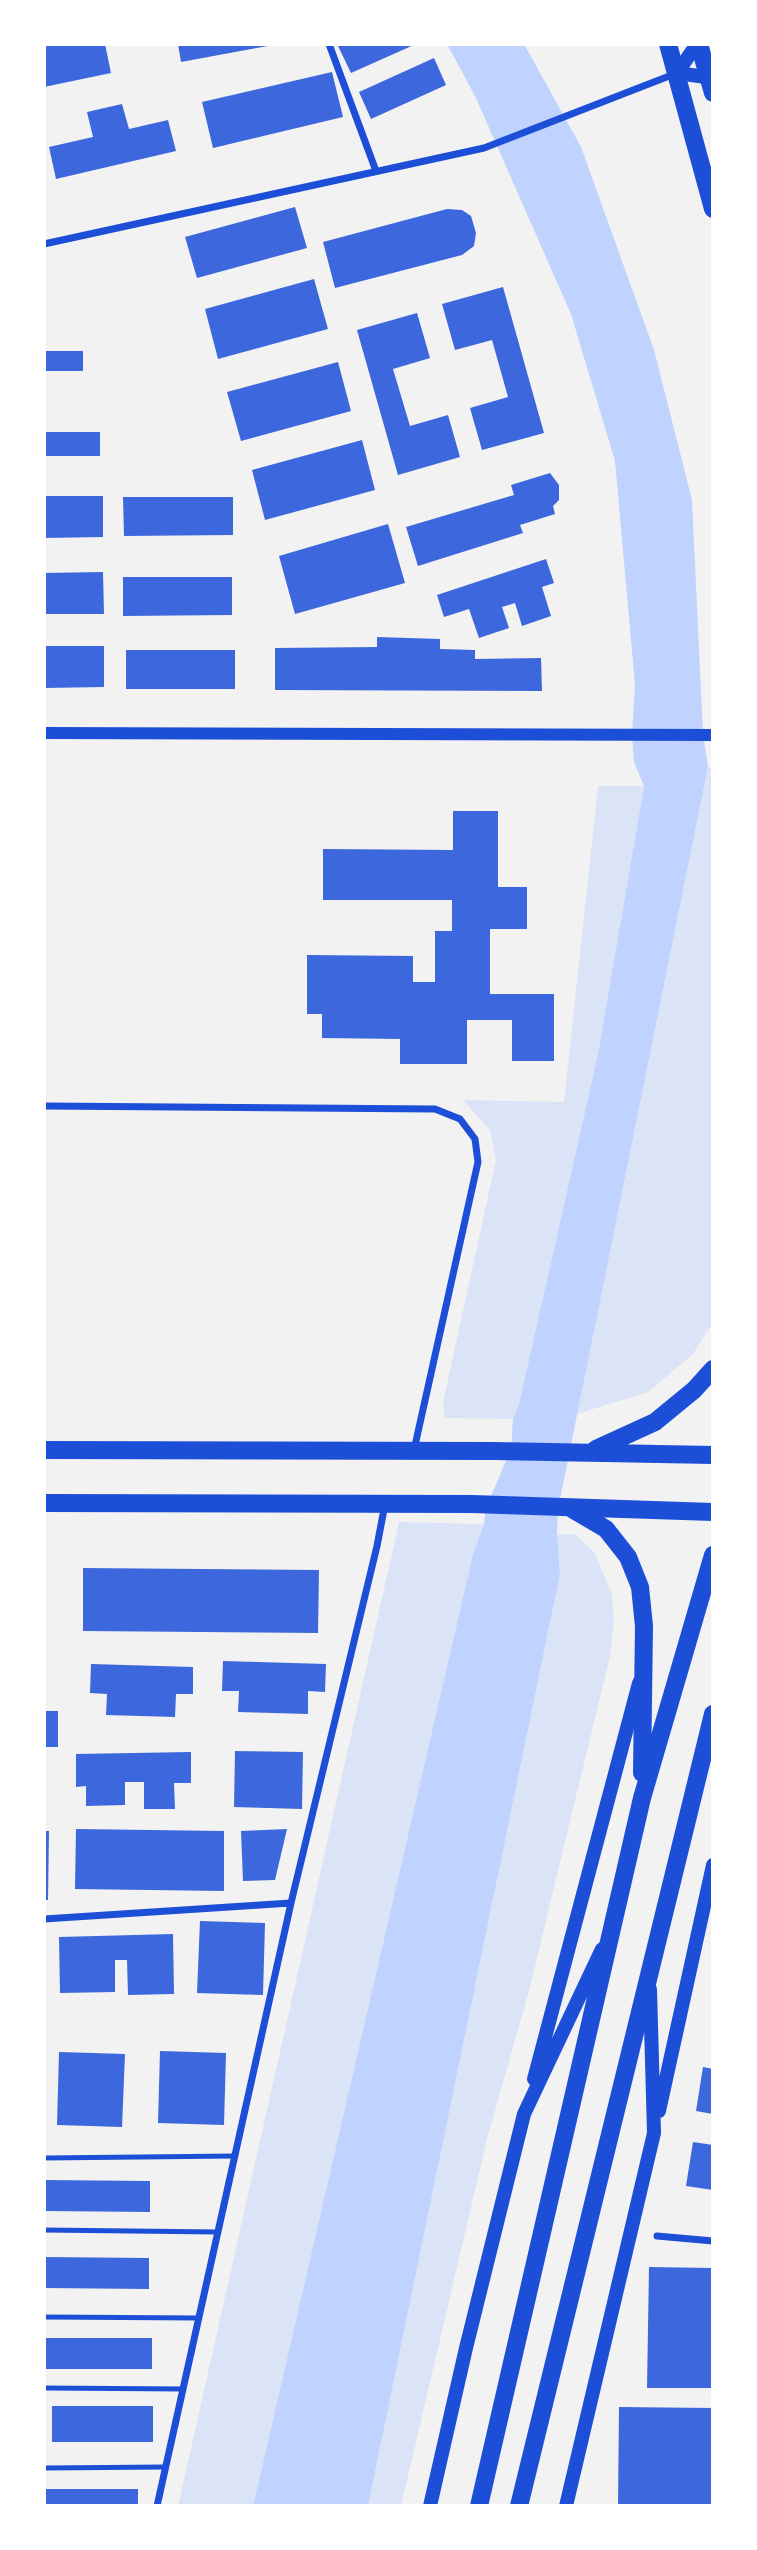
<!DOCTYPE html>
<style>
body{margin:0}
#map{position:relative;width:757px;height:2550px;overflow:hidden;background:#f2f2f2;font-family:Literata,serif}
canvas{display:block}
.frame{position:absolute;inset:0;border:46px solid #fff;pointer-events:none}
</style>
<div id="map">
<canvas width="757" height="2550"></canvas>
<div class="frame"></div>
</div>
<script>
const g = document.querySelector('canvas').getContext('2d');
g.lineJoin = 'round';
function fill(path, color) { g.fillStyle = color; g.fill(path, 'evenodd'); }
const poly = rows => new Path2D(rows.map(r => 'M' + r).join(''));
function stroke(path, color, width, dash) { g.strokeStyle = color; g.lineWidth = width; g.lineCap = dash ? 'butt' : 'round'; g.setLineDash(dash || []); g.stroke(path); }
fill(poly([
 [708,767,713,768,713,1322,693,1354,648,1392,577,1414],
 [598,786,644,786,598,1054,519,1404,513,1419,445,1418,443,1402,496,1160,490,1130,463,1100,564,1102],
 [399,1522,484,1524,473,1554,253,2506,178,2506],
 [564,1534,575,1534,594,1552,612,1594,614,1621,610,1656,529,1991,488,2135,401,2506,368,2506,560,1574,557,1535]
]), '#dbe4f7');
fill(poly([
 [447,44,524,44,581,147,654,350,692,500,703,734,708,767,558,1509,557,1535,560,1574,368,2506,253,2506,473,1554,484,1524,486,1508,511,1449,513,1419,519,1404,598,1054,644,786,634,762,632,734,635,685,615,461,571,314,475,96]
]), '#bfd3fe');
fill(poly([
 [44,44,105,44,111,73,44,87],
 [178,44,273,44,273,45,181,62],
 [343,44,416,44,351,73,338,46],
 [434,58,446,85,371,119,359,92],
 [332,72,343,117,213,148,202,102],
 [122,104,129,129,168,120,176,151,56,179,49,147,93,137,87,112],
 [295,207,307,248,197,278,185,237],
 [447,209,462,210,471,216,476,233,474,246,462,255,335,288,323,242],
 [314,279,328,329,218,359,205,309],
 [503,287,544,433,482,450,470,408,508,397,492,340,455,350,442,304],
 [417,313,430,358,393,369,410,426,448,415,460,457,398,475,357,330],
 [44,351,83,351,83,371,44,371],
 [338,362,351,411,241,441,227,392],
 [44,432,100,432,100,456,44,456],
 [362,440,375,490,265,520,252,470],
 [550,473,559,485,559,500,553,506,555,514,520,525,523,533,418,566,406,527,514,495,511,485],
 [44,496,103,496,103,537,44,538],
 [123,497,233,497,233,535,124,536],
 [388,524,405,583,295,614,279,556],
 [546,559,554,583,542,587,551,616,522,626,515,603,502,607,509,628,479,638,469,609,444,617,437,595],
 [103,572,104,614,44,614,44,573],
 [123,577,232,577,232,615,123,616],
 [377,637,440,639,440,649,475,650,475,659,541,658,542,691,275,690,275,648,377,647],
 [44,646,104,646,104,687,44,688],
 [126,650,235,650,235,689,126,689],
 [453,811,498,811,498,887,527,887,527,929,490,929,490,994,554,994,554,1061,512,1061,512,1020,467,1020,467,1064,400,1064,400,1039,322,1038,322,1014,307,1014,307,955,413,956,413,982,435,982,435,931,452,931,452,900,323,900,323,849,453,850],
 [83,1568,319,1570,318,1633,83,1631],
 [223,1661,326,1664,325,1692,308,1691,308,1714,238,1712,239,1691,222,1691],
 [91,1664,193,1667,193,1694,176,1694,175,1717,106,1715,107,1694,90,1693],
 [44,1711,58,1711,58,1747,44,1747],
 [235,1751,303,1752,302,1809,234,1807],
 [191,1752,191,1783,174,1783,175,1809,144,1809,144,1782,125,1782,125,1805,86,1806,86,1786,76,1787,76,1754],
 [76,1829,224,1831,224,1891,75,1889],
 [287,1829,275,1880,243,1881,241,1831],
 [44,1831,49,1831,48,1900,44,1900],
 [200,1921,265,1923,263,1995,197,1993],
 [173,1934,174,1994,128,1995,127,1960,115,1960,115,1992,60,1993,59,1937],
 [160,2051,226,2053,224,2125,158,2123],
 [59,2052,125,2054,122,2127,57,2125],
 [703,2067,713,2069,713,2114,696,2111],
 [693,2142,713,2145,713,2190,686,2186],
 [44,2180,150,2181,150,2212,44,2211],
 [44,2257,149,2258,149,2289,44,2288],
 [649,2267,713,2268,713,2388,647,2388],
 [44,2338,152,2338,152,2369,44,2369],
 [52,2406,153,2406,153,2442,52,2442],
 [619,2407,713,2408,713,2506,618,2506],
 [44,2489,138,2489,138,2506,44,2506]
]), '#3d67dc');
stroke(poly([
 [44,2158,235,2156],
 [44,2230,218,2232],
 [44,2317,199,2318],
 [44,2388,183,2389],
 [44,2468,166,2467]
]), '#1d4ed8', 5);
stroke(poly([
 [329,44,376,171],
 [44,244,484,148,677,73],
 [44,1106,435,1109,460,1119,475,1139,478,1162,414,1450],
 [44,1919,291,1903],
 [657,2236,713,2241],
 [157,2506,291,1903,377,1546,385,1504]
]), '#1d4ed8', 7);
stroke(poly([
 [44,733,713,735]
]), '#1d4ed8', 12);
stroke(poly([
 [697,44,677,73,713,78],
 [534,2079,639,1683],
 [659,2111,713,1865],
 [430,2506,466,2348,524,2114,602,1949],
 [566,2506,654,2133,650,1989]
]), '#1d4ed8', 14);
stroke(poly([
 [668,44,713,209],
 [699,44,713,93],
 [596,1449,655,1422,694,1390,713,1369],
 [44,1450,494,1451,713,1455],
 [44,1503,472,1504,713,1512],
 [572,1509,606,1529,628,1557,640,1587,644,1626,642,1773],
 [479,2506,642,1798,713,1555],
 [519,2506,713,1714]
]), '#1d4ed8', 18);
</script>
